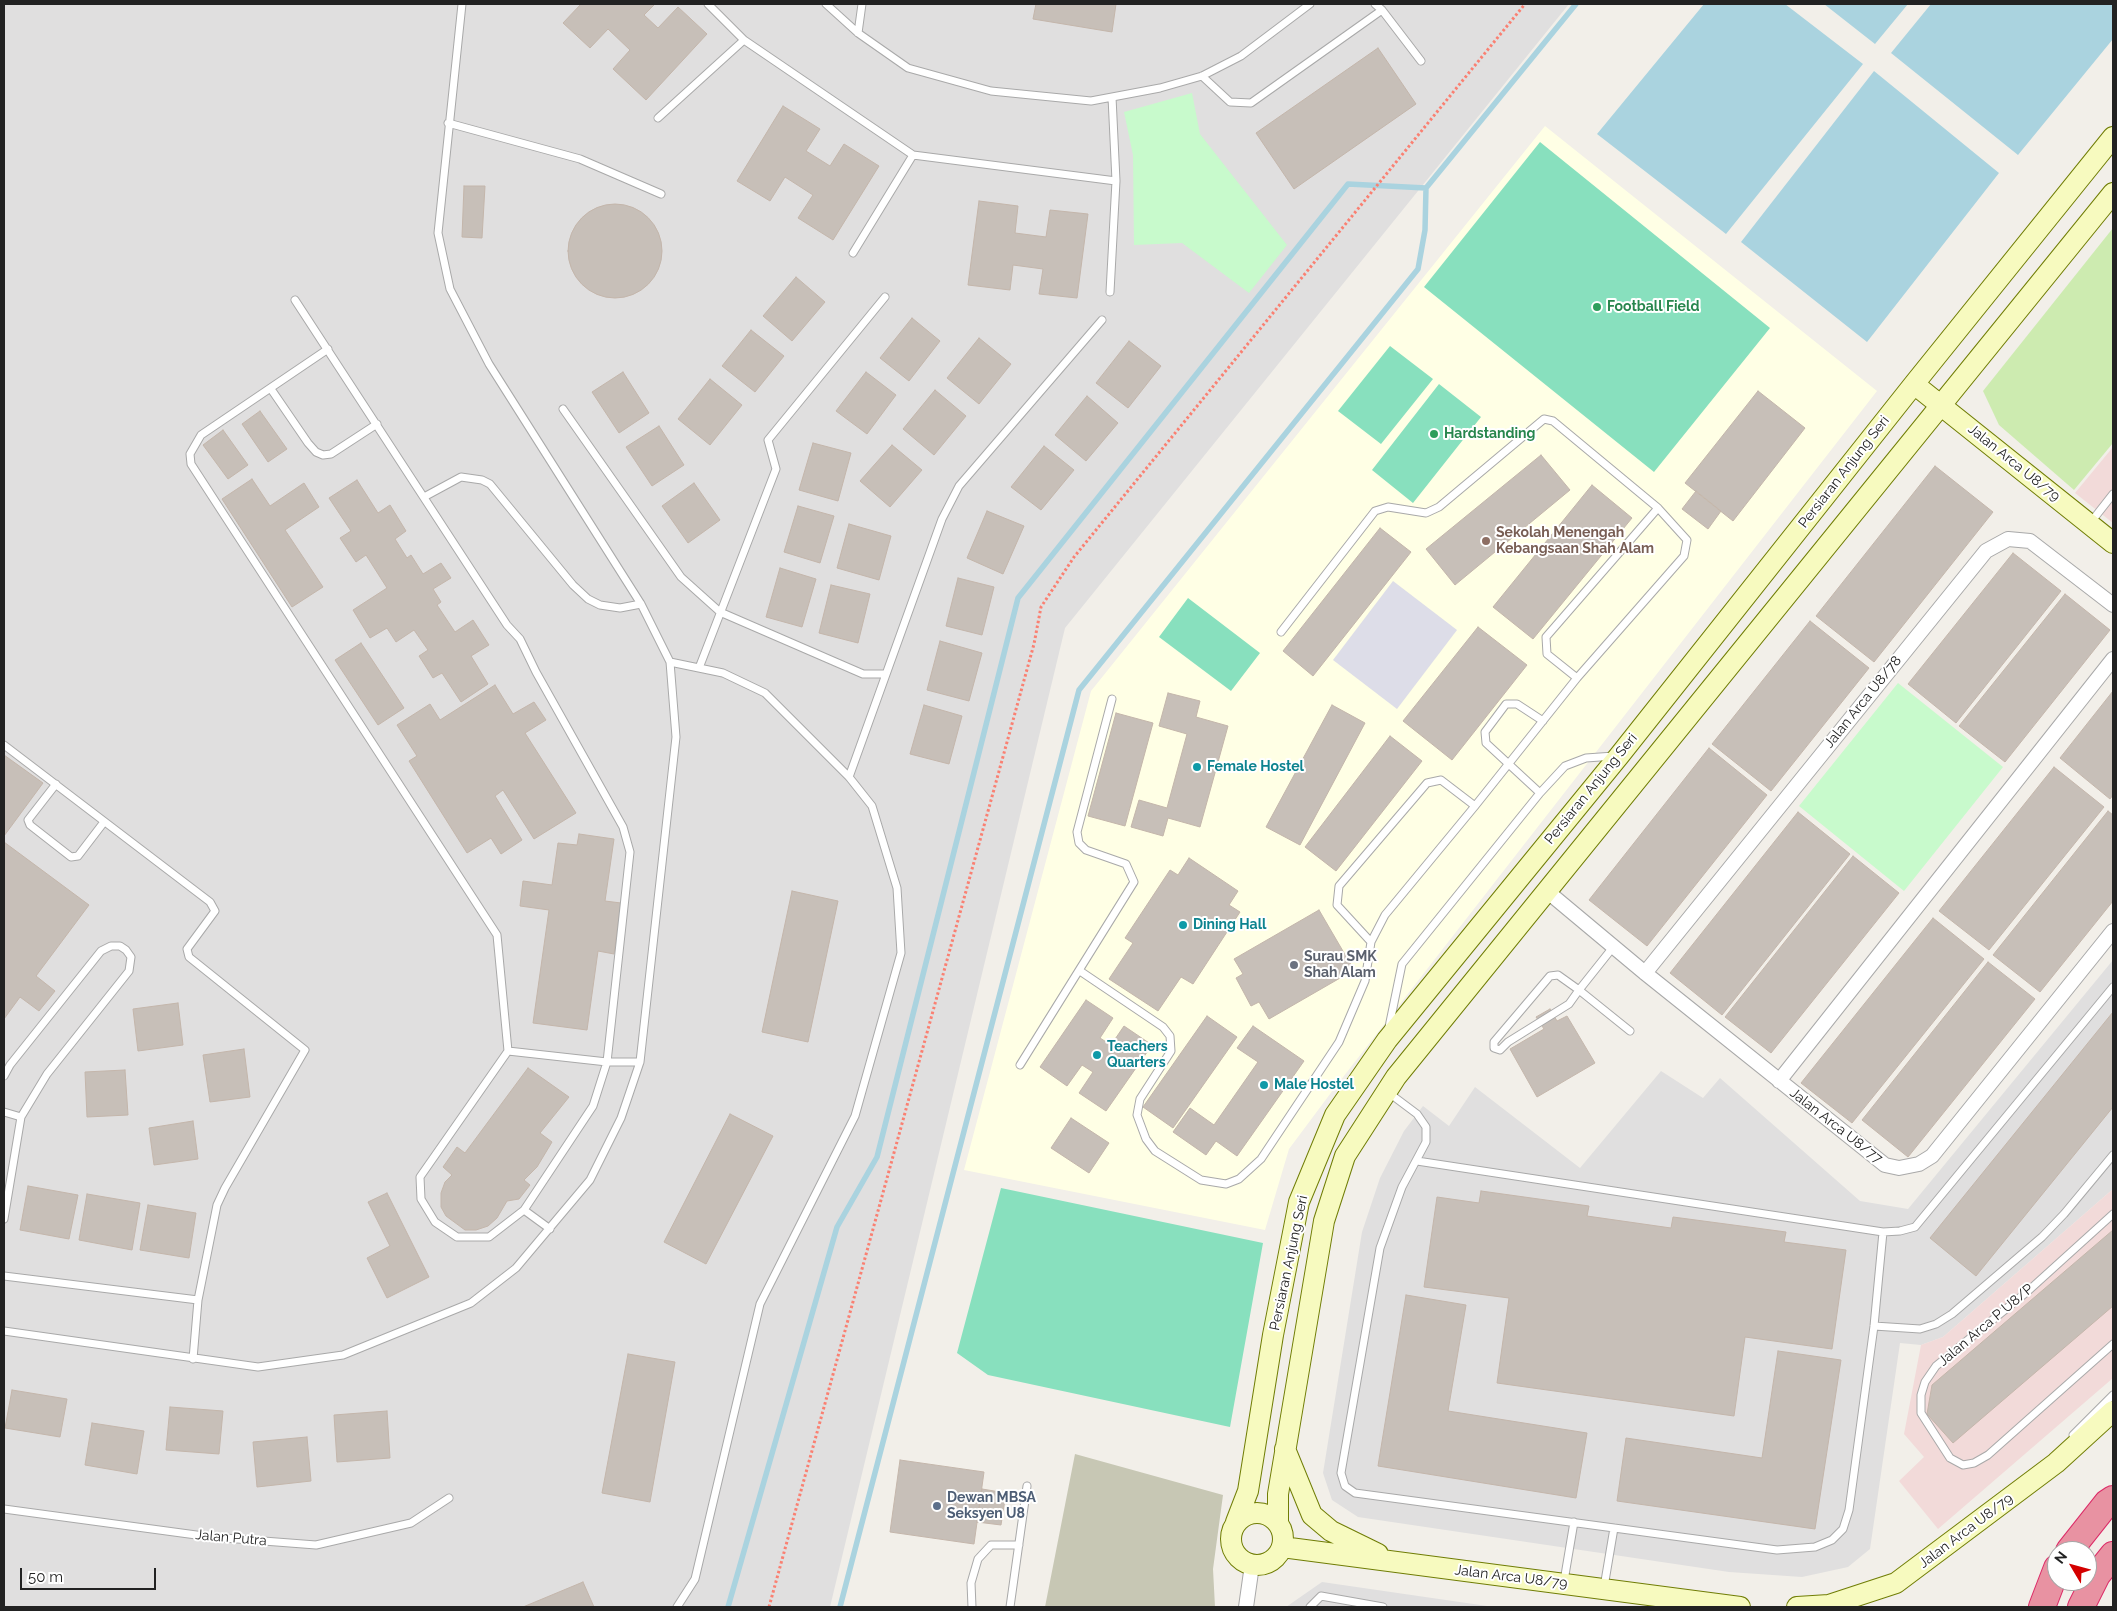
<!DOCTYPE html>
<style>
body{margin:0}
#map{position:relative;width:2117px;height:1611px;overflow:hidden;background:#f2efe9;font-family:Raleway,sans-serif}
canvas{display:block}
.frame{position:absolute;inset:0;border:5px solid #222;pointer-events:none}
.north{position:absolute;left:2047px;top:1541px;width:50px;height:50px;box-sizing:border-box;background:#fff;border:1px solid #a7a7a7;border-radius:50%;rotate:307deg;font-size:14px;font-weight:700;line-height:20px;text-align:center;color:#222}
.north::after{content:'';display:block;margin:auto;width:18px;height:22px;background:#d40000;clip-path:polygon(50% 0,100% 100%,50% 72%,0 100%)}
.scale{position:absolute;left:20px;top:1568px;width:136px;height:22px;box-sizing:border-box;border:2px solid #222;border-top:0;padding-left:6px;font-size:15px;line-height:18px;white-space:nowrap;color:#222;-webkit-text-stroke:4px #fff;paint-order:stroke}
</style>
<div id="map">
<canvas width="2117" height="1611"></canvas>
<div class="frame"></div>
<div class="north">N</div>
<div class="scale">50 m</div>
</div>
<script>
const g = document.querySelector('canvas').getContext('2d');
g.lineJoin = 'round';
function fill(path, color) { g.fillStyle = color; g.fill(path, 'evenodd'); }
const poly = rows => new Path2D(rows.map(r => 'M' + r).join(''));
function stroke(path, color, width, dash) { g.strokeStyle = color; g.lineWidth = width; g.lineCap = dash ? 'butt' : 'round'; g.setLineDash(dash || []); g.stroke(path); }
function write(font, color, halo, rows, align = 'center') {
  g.font = font + ' Raleway,sans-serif'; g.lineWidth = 4; g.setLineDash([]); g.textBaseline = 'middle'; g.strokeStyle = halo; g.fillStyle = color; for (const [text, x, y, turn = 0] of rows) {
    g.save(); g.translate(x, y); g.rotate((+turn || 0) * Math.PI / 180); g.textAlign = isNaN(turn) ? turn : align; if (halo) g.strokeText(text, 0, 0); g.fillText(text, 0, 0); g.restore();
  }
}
fill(poly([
 [4,4,1569,4,1065,628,830,1607,4,1607],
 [2113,960,2113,1189,1943,1337,1921,1345,1900,1343,1870,1549,1848,1567,1802,1577,1729,1572,1358,1517,1332,1500,1323,1473,1362,1232,1380,1178,1404,1131,1423,1106,1449,1126,1475,1087,1580,1168,1661,1071,1703,1098,1720,1078,1860,1201,1908,1209],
 [1322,1582,1494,1607,1286,1607]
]), '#e0dfdf');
fill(poly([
 [2113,447,2113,523,2075,493],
 [2113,1189,2113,1378,1938,1529,1899,1481,1924,1457,1904,1434,1921,1345,1943,1337]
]), '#f2dad9');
fill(poly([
 [1545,126,1877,391,1333,1090,1289,1149,1265,1230,964,1170,1091,691]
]), '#ffffe5');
fill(poly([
 [1075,1454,1223,1495,1213,1569,1215,1607,1045,1607]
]), '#c7c7b4');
fill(poly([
 [2113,228,2113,443,2074,490,1999,425,1983,391]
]), '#cdebb0');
fill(poly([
 [1192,93,1200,134,1287,245,1249,293,1182,243,1134,245,1133,155,1124,112],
 [1898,683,2003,767,1904,891,1799,806]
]), '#c8facc');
fill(poly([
 [1540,142,1770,328,1654,472,1424,287],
 [1390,346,1433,379,1381,444,1338,411],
 [1439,384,1481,417,1413,503,1372,470],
 [1188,598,1260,653,1231,691,1159,637],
 [1001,1188,1263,1243,1230,1427,988,1375,957,1353]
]), '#88e0be');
fill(poly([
 [1393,581,1457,630,1397,709,1333,660]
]), '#dddde8');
fill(poly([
 [1704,4,1785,4,1863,64,1726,234,1597,134],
 [1824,4,1908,4,1875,44],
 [1931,4,2113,4,2113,39,2018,155,1891,53],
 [1874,71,1999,173,1867,342,1741,242]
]), '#aad3df');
stroke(poly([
 [728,1607,837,1227,877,1157,1018,598,1348,184,1426,188],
 [840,1607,1079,690,1418,269,1425,230,1426,188,1576,4]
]), '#aad3df', 5.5);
const building = poly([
 [581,4,655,4,644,15,658,28,678,7,707,34,646,100,613,69,630,50,608,29,590,48,563,23,581,4],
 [1036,4,1116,4,1112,32,1033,19,1036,4],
 [1378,48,1416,104,1294,189,1256,133,1378,48],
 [783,106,820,129,806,151,830,166,844,144,879,166,833,240,798,218,813,195,785,177,770,201,737,181,783,106],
 [464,186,485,186,482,238,462,237,464,186],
 [979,201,1018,206,1015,233,1046,237,1050,210,1088,214,1077,298,1039,294,1043,269,1013,265,1010,290,968,285,979,201],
 '568 251a47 47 0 1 1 94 0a47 47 0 1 1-94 0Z',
 [796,277,825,302,792,341,763,316,796,277],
 [912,318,940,341,909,381,880,358,912,318],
 [751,330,784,356,755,392,722,366,751,330],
 [979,338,1011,364,979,404,947,378,979,338],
 [1129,341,1161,366,1128,408,1096,383,1129,341],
 [623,372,649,413,619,433,592,392,623,372],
 [866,372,896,395,867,434,836,411,866,372],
 [710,379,742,405,710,445,678,419,710,379],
 [935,390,966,416,934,455,903,429,935,390],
 [1758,391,1805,428,1733,521,1685,483,1758,391],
 [1087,396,1118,423,1086,461,1055,435,1087,396],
 [260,411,287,449,268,462,242,424,260,411],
 [659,426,684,465,652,486,626,447,659,426],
 [223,430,248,465,228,479,203,445,223,430],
 [813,443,851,453,838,501,799,490,813,443],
 [892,445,922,470,890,507,860,481,892,445],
 [1044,446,1074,470,1041,510,1011,487,1044,446],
 [1541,455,1570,490,1455,585,1426,549,1541,455],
 [1935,466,1993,512,1874,662,1816,616,1935,466],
 [252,479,270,506,304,483,319,507,285,530,323,587,292,607,222,499,252,479],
 [357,480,378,513,390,505,406,531,395,539,407,558,411,555,423,574,441,563,451,578,433,589,441,602,437,605,455,632,473,620,489,645,471,656,488,684,461,702,442,673,433,678,419,656,428,650,414,630,396,642,387,628,370,638,353,610,387,588,366,555,356,562,340,538,351,531,329,498,357,480],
 [694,483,720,520,688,543,662,506,694,483],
 [1592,485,1632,518,1533,639,1493,607,1592,485],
 [1696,491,1721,511,1708,529,1682,509,1696,491],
 [798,506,834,516,820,563,784,552,798,506],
 [987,511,1024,526,1003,574,967,558,987,511],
 [849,524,891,536,879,580,837,568,849,524],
 [1380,528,1411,552,1313,676,1283,651,1380,528],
 [2013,553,2061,591,1956,723,1908,684,2013,553],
 [780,568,816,579,802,627,766,617,780,568],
 [958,578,994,587,982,635,946,626,958,578],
 [831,585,870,594,858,643,819,633,831,585],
 [2065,594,2110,630,2005,762,1959,726,2065,594],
 [1810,621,1869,668,1771,791,1712,744,1810,621],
 [1478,627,1527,665,1452,760,1403,721,1478,627],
 [940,641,982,653,969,701,927,690,940,641],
 [361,643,404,708,378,725,335,660,361,643],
 [495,685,513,714,534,702,546,720,525,733,576,813,534,839,503,790,495,796,522,840,501,854,491,838,467,853,409,761,417,756,397,725,430,704,440,720,495,685],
 [2113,691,2113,795,2110,799,2060,758,2113,691],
 [1168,693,1200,701,1196,717,1228,726,1200,827,1168,818,1163,836,1131,827,1139,800,1167,808,1187,734,1159,726,1168,693],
 [924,705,962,716,949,764,910,754,924,705],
 [1332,705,1365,723,1300,845,1266,827,1332,705],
 [1116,713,1153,723,1125,826,1088,816,1116,713],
 [1390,736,1422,761,1336,871,1305,847,1390,736],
 [1709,748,1767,795,1647,946,1589,900,1709,748],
 [4,755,43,783,4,836,4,755],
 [2054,767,2104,807,1989,950,1939,911,2054,767],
 [2108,811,2113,815,2113,901,2040,992,1993,955,2108,811],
 [1798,812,1850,854,1722,1015,1670,973,1798,812],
 [579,834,614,839,605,901,621,903,614,954,598,951,587,1030,533,1023,549,910,520,906,523,881,552,885,558,843,577,845,579,834],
 [4,842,89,905,36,976,55,991,39,1011,20,997,4,1019,4,842],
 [1853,856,1899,893,1771,1053,1725,1017,1853,856],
 [1189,858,1238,891,1229,905,1240,912,1193,984,1181,977,1158,1011,1109,979,1133,943,1125,938,1170,870,1178,875,1189,858],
 [792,891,838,901,808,1042,762,1032,792,891],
 [1319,910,1354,970,1269,1019,1259,1002,1251,1006,1236,978,1243,974,1234,959,1319,910],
 [1933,918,1984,959,1852,1123,1801,1083,1933,918],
 [1988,962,2035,999,1908,1157,1862,1120,1988,962],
 [1086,1000,1113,1018,1100,1038,1111,1045,1124,1026,1152,1045,1106,1111,1079,1093,1093,1072,1082,1065,1067,1086,1040,1067,1086,1000],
 [178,1003,183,1045,138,1051,133,1009,178,1003],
 [1550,1009,1557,1021,1567,1016,1595,1063,1537,1097,1510,1049,1544,1029,1536,1017,1550,1009],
 [2113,1012,2113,1107,1976,1276,1930,1238,2113,1012],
 [1207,1016,1237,1037,1173,1128,1143,1107,1207,1016],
 [1253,1026,1304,1061,1237,1156,1216,1141,1206,1155,1173,1132,1190,1108,1214,1125,1258,1062,1237,1048,1253,1026],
 [244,1049,250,1097,210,1102,203,1055,244,1049],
 [528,1068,569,1097,540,1133,552,1142,537,1167,524,1180,530,1185,519,1199,507,1201,497,1218,488,1226,476,1230,465,1230,446,1216,441,1207,441,1193,445,1182,452,1175,443,1167,457,1147,465,1153,528,1068],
 [125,1070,128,1115,87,1117,85,1072,125,1070],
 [730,1114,773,1136,706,1264,664,1242,730,1114],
 [1071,1118,1109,1143,1089,1173,1051,1148,1071,1118],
 [193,1121,198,1159,154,1165,149,1128,193,1121],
 [28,1186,78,1195,69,1239,20,1230,28,1186],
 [1481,1191,1589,1206,1587,1216,1671,1228,1673,1217,1786,1232,1784,1242,1846,1250,1832,1349,1745,1337,1734,1416,1497,1383,1509,1298,1424,1287,1437,1197,1479,1203,1481,1191],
 [387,1193,429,1277,387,1298,367,1258,390,1246,368,1202,387,1193],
 [87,1194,140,1203,132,1250,79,1240,87,1194],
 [148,1205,196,1213,189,1258,140,1250,148,1205],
 [2113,1230,2113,1306,1953,1443,1927,1414,1932,1385,2113,1230],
 [1406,1295,1466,1305,1448,1411,1587,1433,1576,1498,1378,1466,1406,1295],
 [1778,1351,1841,1360,1815,1529,1617,1501,1626,1438,1762,1458,1778,1351],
 [628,1354,675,1362,650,1502,602,1493,628,1354],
 [12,1390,67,1399,60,1437,5,1428,12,1390],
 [170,1407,223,1411,219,1454,166,1450,170,1407],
 [387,1411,390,1458,337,1462,334,1415,387,1411],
 [92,1423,144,1431,137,1474,85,1465,92,1423],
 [307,1437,311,1481,257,1487,253,1442,307,1437],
 [900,1460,984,1472,974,1544,890,1532,900,1460],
 [982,1489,1006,1493,1001,1525,977,1522,982,1489],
 [583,1582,594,1607,523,1607,583,1582]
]);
fill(building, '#c7bfb8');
stroke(building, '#c4b6ab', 1);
const lane = poly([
 [708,4,744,40,913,155,1116,181,1112,97],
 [826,4,858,33,908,68,991,91,1091,101,1160,88,1202,76,1241,56,1310,4],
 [1375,4,1382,10,1421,61],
 [858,33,862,4],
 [1202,76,1230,102,1251,103,1382,10],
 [658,118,744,40],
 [448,123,580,159,661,194],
 [853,253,913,155],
 [1110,292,1116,181],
 [295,300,507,625,520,639,536,672,623,827,630,852,607,1062,593,1106,524,1210,489,1237,457,1237,435,1222,421,1199,420,1177,508,1051,607,1062,640,1062],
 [328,349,201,435,190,454,191,464,497,935,508,1051],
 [271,389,308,443,316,452,323,455,331,454,377,424],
 [563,409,681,577,720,612,863,674,886,674],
 [424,497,461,477,482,480,490,484,573,585,588,599,600,605,620,608,641,604],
 [2091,522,2113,494],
 [670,662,723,673,765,693,849,777,872,806,897,888,901,953,855,1116,760,1304,695,1579,677,1607],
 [699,668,776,469,768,440,885,297],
 [1577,678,1547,654,1546,637,1658,508],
 [4,745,210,902,215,911,187,949,189,957,305,1050,225,1188,217,1205,198,1300,193,1359],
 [849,777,942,519,959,486,1102,320],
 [56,784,28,820,30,825,71,857,78,856,104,822],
 [1540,793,1486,743,1485,732,1506,704,1517,704,1543,721],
 [1371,942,1337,905,1339,886,1427,783,1441,780,1475,806],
 [1614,946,1579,990,1569,1004,1508,1042,1500,1050,1494,1048,1494,1042,1550,976,1558,975,1579,990,1630,1031],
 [1080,971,1163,1027,1170,1036,1171,1051,1140,1099,1137,1115,1146,1139,1155,1151,1201,1180,1226,1184,1239,1179,1261,1159,1339,1042,1365,981,1371,942,1385,915,1475,806,1577,678,1684,556,1687,540,1658,508,1553,421,1544,419,1439,507,1426,513,1388,507,1375,511,1281,632],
 [1389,1027,1402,964,1540,793,1565,766,1586,758,1614,756],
 [1020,1065,1134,882,1126,864,1086,850,1079,843,1077,832,1112,699],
 [4,1076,10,1065,101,951,111,946,120,946,126,950,131,957,129,971,47,1074,21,1117,4,1219],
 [1389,1093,1417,1114,1426,1127,1426,1142,1402,1187,1380,1248,1341,1473,1345,1486,1355,1493,1777,1550,1815,1547,1832,1540,1843,1529,1849,1510,1874,1326,1883,1232],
 [4,1112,21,1117],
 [1417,1161,1883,1232,1900,1231,1915,1227,2113,987],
 [524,1210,550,1229],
 [2113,1214,2028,1291,1936,1366,1925,1382,1921,1395,1921,1413,1950,1458,1963,1465,1974,1463,1988,1455,2113,1344],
 [4,1276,198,1300],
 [1874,1326,1920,1329,1936,1324,1952,1314,2042,1237,2064,1214,2113,1155],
 [4,1331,258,1367,343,1355,471,1303,516,1268,590,1180,621,1118,640,1062,676,737,670,662,641,604,489,364,450,289,438,233,462,4],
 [2073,1435,2113,1395],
 [4,1509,211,1537,316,1545,411,1523,449,1498],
 [1564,1581,1574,1522],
 [1604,1587,1614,1528],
 [972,1607,971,1583,978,1559,991,1545,1019,1545],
 [1010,1607,1027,1486],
 [1310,1607,1321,1596,1383,1607]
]);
const street = poly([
 [1548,892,1645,973,1885,1165,1899,1168,1919,1164,1932,1156,2113,931],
 [1645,973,1986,551,2008,539,2030,541,2113,605],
 [1779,1081,2113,659],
 [1246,1607,1252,1565]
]);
const secondary = poly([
 [1914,384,2113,543],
 [1285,1449,1312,1515,1331,1531,1378,1554],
 '1231 1539a26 26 0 1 1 52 0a26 26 0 1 1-52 0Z',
 [1278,1521,1278,1494,1324,1221,1345,1156,1396,1077,2113,193],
 [1236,1522,1248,1491,1273,1335,1299,1202,1335,1115,1387,1040,1619,756,1914,384,2113,137],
 [1282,1547,1740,1607],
 [1797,1607,1829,1605,1896,1583,2056,1463,2113,1411]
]);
const highway = poly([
 [2069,1551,2107,1503,2113,1499],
 [2042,1607,2057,1568],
 [2081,1607,2097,1575,2113,1555]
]);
stroke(lane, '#a9a9a9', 9);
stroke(street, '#a9a9a9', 16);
stroke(secondary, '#707d05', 22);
stroke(highway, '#dc2a67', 28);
stroke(poly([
 [769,1607,1034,644,1041,607,1074,557,1525,4]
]), '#fa8072', 3, [2.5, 2.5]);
stroke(lane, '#fff', 7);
stroke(street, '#fff', 14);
stroke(secondary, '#f7fabf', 20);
stroke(highway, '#e892a2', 26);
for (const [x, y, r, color] of [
 [1597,307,5,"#2e9e5b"],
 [1434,434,5,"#2e9e5b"],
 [1486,541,5,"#8d6e63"],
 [1197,767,5,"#0f9aa8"],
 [1183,925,5,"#0f9aa8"],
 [1294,965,5,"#6b7280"],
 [1097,1055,5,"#0f9aa8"],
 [1264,1085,5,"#0f9aa8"],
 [937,1506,5,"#5c6f8a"]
]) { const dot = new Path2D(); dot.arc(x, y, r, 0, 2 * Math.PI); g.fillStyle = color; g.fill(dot); stroke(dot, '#fff', 2); }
write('bold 14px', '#27864d', '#fff', [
 ["Football Field",1607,307],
 ["Hardstanding",1444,434]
], 'left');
write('14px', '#222', '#fff', [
 ["Jalan Arca U8/79",2014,463,39],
 ["Persiaran Anjung Seri",1844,472,-52],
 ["Jalan Arca U8/78",1863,702,-51],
 ["Persiaran Anjung Seri",1591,789,-51],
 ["Jalan Arca U8/77",1836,1126,38],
 ["Persiaran Anjung Seri",1289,1263,-78],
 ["Jalan Arca P U8/P",1986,1325,-40],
 ["Jalan Arca U8/79",1966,1531,-37],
 ["Jalan Putra",231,1538,5],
 ["Jalan Arca U8/79",1511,1577,7]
]);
write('bold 14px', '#785e54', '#fff', [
 ["Sekolah Menengah",1496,533],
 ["Kebangsaan Shah Alam",1496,549]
], 'left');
write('bold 14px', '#0d838f', '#fff', [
 ["Female Hostel",1207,767],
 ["Dining Hall",1193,925],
 ["Teachers",1107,1047],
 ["Quarters",1107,1063],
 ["Male Hostel",1274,1085]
], 'left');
write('bold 14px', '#5b616d', '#fff', [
 ["Surau SMK",1304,957],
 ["Shah Alam",1304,973]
], 'left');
write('bold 14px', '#4e5e75', '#fff', [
 ["Dewan MBSA",947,1498],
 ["Seksyen U8",947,1514]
], 'left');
</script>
